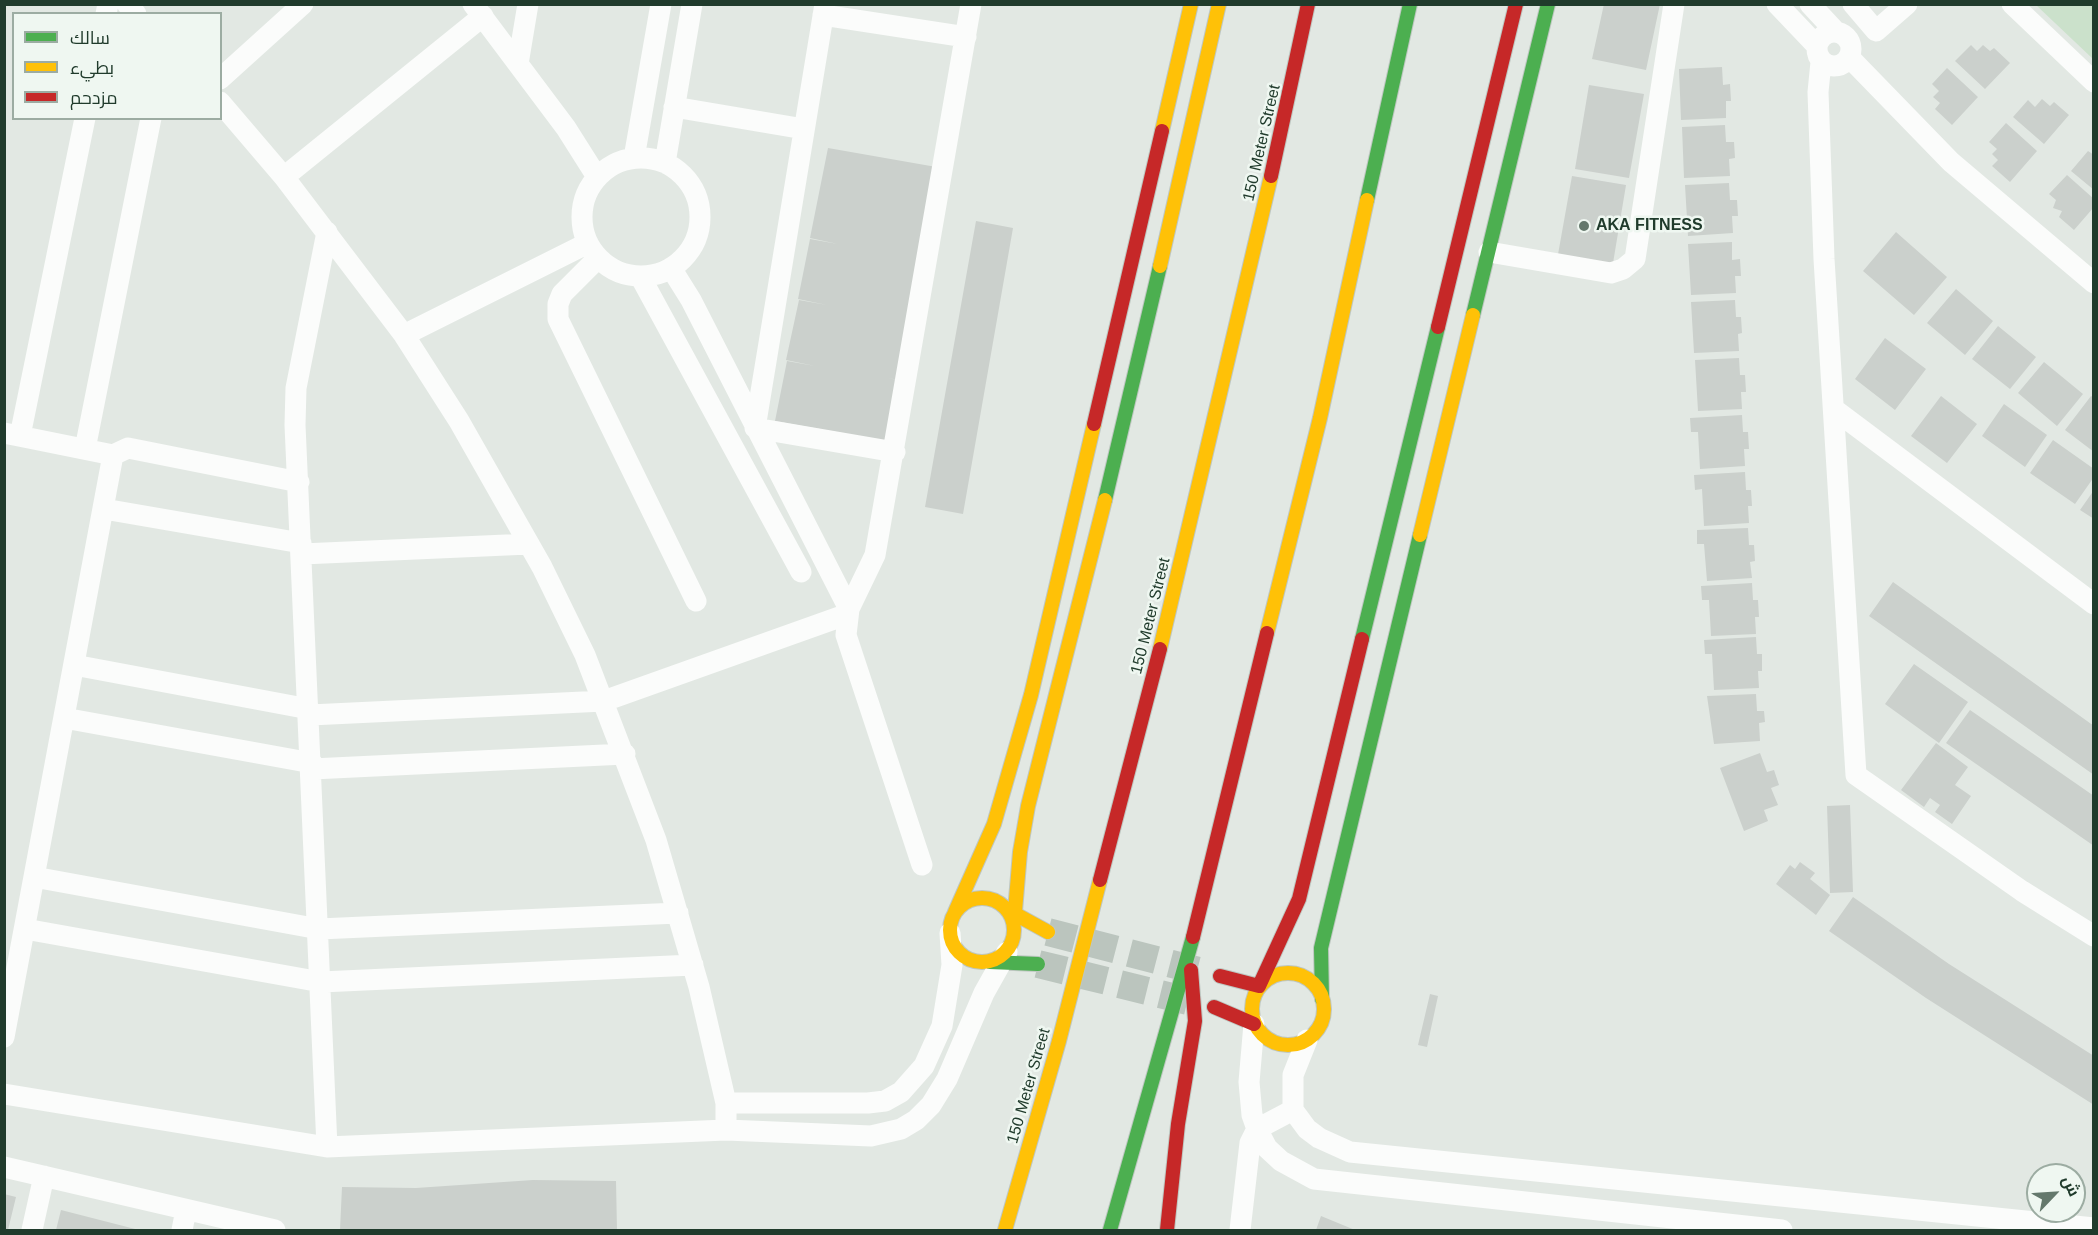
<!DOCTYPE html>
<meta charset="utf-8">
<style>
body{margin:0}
#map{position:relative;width:2098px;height:1235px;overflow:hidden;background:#e2e8e3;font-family:Arial,Cairo,sans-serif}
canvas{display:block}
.frame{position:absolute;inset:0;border:6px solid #203b2c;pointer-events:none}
.legend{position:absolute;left:12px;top:12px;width:210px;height:108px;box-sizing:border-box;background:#eff7f1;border:2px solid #9caca2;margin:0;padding:8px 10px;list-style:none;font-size:18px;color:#203b2c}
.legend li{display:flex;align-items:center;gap:12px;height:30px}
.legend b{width:30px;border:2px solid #9caca2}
.north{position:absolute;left:2026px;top:1163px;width:60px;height:60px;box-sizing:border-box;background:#eff7f1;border:2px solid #9caca2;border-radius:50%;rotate:65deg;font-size:16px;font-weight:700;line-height:24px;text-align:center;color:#203b2c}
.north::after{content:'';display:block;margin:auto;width:21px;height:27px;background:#64786c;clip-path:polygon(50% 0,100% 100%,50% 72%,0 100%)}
</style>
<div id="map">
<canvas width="2098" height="1235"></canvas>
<div class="frame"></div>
<ul class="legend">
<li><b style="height:8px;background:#4caf50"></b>سالك</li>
<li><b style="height:8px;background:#ffc107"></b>بطيء</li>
<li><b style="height:8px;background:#c62828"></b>مزدحم</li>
</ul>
<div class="north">ش</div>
</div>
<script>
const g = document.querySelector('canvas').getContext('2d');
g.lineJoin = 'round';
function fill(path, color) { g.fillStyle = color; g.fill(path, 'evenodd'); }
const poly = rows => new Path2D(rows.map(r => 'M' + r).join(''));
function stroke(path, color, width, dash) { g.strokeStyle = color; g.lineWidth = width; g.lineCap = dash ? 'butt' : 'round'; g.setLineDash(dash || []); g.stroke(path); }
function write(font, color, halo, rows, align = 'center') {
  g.font = font + ' Arial,sans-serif'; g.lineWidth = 5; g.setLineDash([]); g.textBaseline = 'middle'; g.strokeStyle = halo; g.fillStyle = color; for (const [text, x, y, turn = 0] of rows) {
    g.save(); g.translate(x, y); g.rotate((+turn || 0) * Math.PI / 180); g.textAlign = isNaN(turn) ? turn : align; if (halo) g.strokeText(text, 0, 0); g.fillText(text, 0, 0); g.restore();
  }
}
fill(poly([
 [2036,5,2093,5,2093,59]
]), '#cbe1cb');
fill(poly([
 [1604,4,1660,4,1646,70,1592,59],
 [1971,45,1977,51,1983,45,1990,51,1994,48,2010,63,1985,89,1955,61],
 [1722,67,1723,85,1730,84,1731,101,1726,101,1726,118,1681,120,1679,69],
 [1947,68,1978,97,1952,125,1935,109,1940,103,1933,97,1939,91,1932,84],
 [1589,85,1644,94,1629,178,1575,169],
 [2042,99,2050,106,2054,102,2069,115,2044,144,2013,117,2028,100,2035,107],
 [2006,123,2037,151,2010,182,1992,166,1998,160,1992,154,1997,149,1989,142],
 [1725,125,1726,142,1734,142,1735,158,1729,159,1730,176,1684,178,1682,127],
 [828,148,942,168,903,381,888,378,901,381,892,442,775,421,787,361,815,366,786,360,799,300,827,305,798,299,810,239,838,244,810,238],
 [2088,151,2094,155,2094,190,2071,171],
 [2067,175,2094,199,2094,207,2074,230,2059,217,2062,211,2053,208,2056,200,2049,194],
 [1572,176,1626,185,1612,269,1557,260],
 [1729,183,1730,200,1737,200,1738,216,1732,216,1733,233,1688,236,1685,185],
 [976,221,1013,228,963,514,925,507],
 [1896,232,1947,277,1914,315,1863,271],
 [1732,242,1732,260,1740,259,1741,276,1735,276,1736,293,1691,295,1688,244],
 [1956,289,1993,321,1965,355,1927,323],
 [1735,300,1736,317,1741,317,1742,333,1738,334,1739,351,1694,353,1691,302],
 [1998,326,2036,357,2010,389,1972,359],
 [1885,338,1926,369,1895,410,1855,379],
 [1739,358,1740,375,1745,375,1746,392,1741,392,1742,409,1698,411,1695,360],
 [2044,362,2083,394,2057,426,2018,393],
 [1941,396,1977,424,1947,463,1911,436],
 [2091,396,2094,398,2094,452,2065,430],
 [2004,404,2047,435,2025,467,1982,436],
 [1742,415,1743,432,1748,432,1749,449,1744,449,1745,466,1700,469,1698,432,1691,432,1690,418],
 [2053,440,2094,469,2094,477,2075,504,2030,473],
 [1745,472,1746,490,1751,490,1752,506,1748,506,1749,523,1704,526,1702,489,1695,490,1694,475],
 [2094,490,2094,519,2080,510],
 [1748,528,1749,545,1754,545,1755,561,1750,562,1752,578,1707,581,1704,544,1697,544,1697,530],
 [1893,582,2094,726,2094,775,1869,616],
 [1752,583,1753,600,1758,600,1759,617,1755,617,1756,634,1711,636,1709,600,1702,600,1701,586],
 [1756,637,1757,654,1762,654,1762,671,1758,671,1759,688,1714,690,1712,654,1705,654,1704,640],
 [1914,664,1968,702,1939,743,1885,704],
 [1756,694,1757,711,1764,711,1765,722,1759,723,1760,741,1714,744,1707,696],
 [1970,710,2094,796,2094,846,1946,743],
 [1936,743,1968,767,1955,785,1971,796,1952,824,1935,812,1940,805,1930,798,1924,807,1901,790],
 [1760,753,1767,772,1774,770,1779,785,1771,788,1778,805,1764,810,1768,821,1744,831,1720,768],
 [1850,805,1853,892,1830,893,1827,806],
 [1800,862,1815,873,1810,879,1830,895,1816,915,1776,884,1790,865,1795,869],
 [1853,897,1949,964,2094,1056,2094,1105,1926,998,1829,931],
 [1430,994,1438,996,1427,1047,1418,1045],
 [533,1180,616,1181,617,1230,340,1230,342,1187,416,1188],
 [4,1194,16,1197,8,1230,4,1230],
 [61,1210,139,1230,56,1230],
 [1321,1216,1355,1230,1316,1230]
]), '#cbd0cc');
stroke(poly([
 [1048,932,1207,973],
 [1038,964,1196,1003]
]), '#bbc5be', 28, [28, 14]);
const fast = poly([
 [1367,200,1410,4],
 [1473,315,1548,4],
 [1105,500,1160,266],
 [1362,639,1438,327],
 [990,962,1038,964],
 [1322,999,1321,948,1420,535],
 [1110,1230,1193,937]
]);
const slow = poly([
 [1162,131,1191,4],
 [1160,266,1219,4],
 [1420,535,1473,315],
 [1267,633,1320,418,1367,200],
 [1160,649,1271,176],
 '950 930a32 32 0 1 1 64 0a32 32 0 1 1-64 0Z',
 [1006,909,1048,932],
 [955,912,994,824,1031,695,1094,424],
 [1014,923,1020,852,1028,806,1105,500],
 '1252 1009a36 36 0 1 1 72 0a36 36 0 1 1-72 0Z',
 [1005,1230,1059,1041,1100,880]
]);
const jam = poly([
 [1271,176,1308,4],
 [1438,327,1516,4],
 [1094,424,1162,131],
 [1100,880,1160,649],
 [1193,937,1267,633],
 [1220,976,1259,986,1299,899,1362,639],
 [1214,1007,1254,1024],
 [1167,1230,1178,1124,1195,1021,1191,970]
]);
stroke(fast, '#bec7c1', 16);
stroke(slow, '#bec7c1', 16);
stroke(jam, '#bec7c1', 16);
stroke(poly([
 [127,4,136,14],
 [473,4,566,128,597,177],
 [825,4,755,428,895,452],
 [1777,4,1817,46],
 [1810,4,1836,32],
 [1853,4,1876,31,1907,4],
 [2012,4,2094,82],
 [106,14,108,4],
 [823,15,966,37],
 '1817 49a17 17 0 1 1 34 0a17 17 0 1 1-34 0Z',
 [1849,57,1951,162,2094,283],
 [1821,62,1818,92,1824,259,1856,775,2022,891,2094,936],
 [518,64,528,4],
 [220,79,303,4],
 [220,102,284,177,404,335,459,421,542,567,585,655,656,840,699,987,726,1103,726,1130],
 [674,107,804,129],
 '582 217a59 59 0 1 1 118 0a59 59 0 1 1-118 0Z',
 [634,158,661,4],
 [665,163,692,4],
 [284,177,483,16],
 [327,232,296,388,295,425,327,1147],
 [1489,252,1611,273,1623,269,1635,259,1674,4],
 [598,258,562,294,558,304,558,319,696,601],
 [671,268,691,300,849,609],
 [640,276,801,572],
 [404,335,588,243],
 [1835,410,2094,604],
 [4,433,113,455,128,448,299,482],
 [20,436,85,118],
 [85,449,151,118],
 [104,509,301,543],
 [302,554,529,544],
 [74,665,309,709],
 [310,715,604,701,848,614],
 [64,718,312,763],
 [312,769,625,754],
 [922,865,846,635,849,609,875,555,971,4],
 [34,877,319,929,678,913],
 [25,929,321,982,693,965],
 [1254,1024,1249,1082,1252,1115,1257,1129,1267,1148,1281,1161,1314,1179,1782,1230],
 [4,1037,113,455],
 [1307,1040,1293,1075,1293,1110,1307,1129,1319,1138,1350,1152,2094,1228],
 [4,1094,327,1147,726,1130,871,1136,901,1129,916,1120,931,1105,947,1079,984,993,1007,952],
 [726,1103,868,1103,885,1101,901,1092,924,1066,942,1026,952,965,950,933],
 [4,1167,275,1230],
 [32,1230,44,1176],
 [182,1230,186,1210],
 [1240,1230,1250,1143,1257,1129,1293,1110]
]), '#fbfcfb', 21);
stroke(fast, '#4caf50', 14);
stroke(slow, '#ffc107', 14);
stroke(jam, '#c62828', 14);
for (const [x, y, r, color] of [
 [1584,226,6,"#64786c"]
]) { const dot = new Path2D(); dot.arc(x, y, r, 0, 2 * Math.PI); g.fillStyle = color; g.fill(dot); stroke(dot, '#eff7f1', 2); }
write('16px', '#203b2c', '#eff7f1', [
 ["150 Meter Street",1262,143,-77],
 ["150 Meter Street",1151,616,-76],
 ["150 Meter Street",1029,1086,-74]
]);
write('bold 16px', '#203b2c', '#eff7f1', [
 ["AKA FITNESS",1596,226]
], 'left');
</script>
